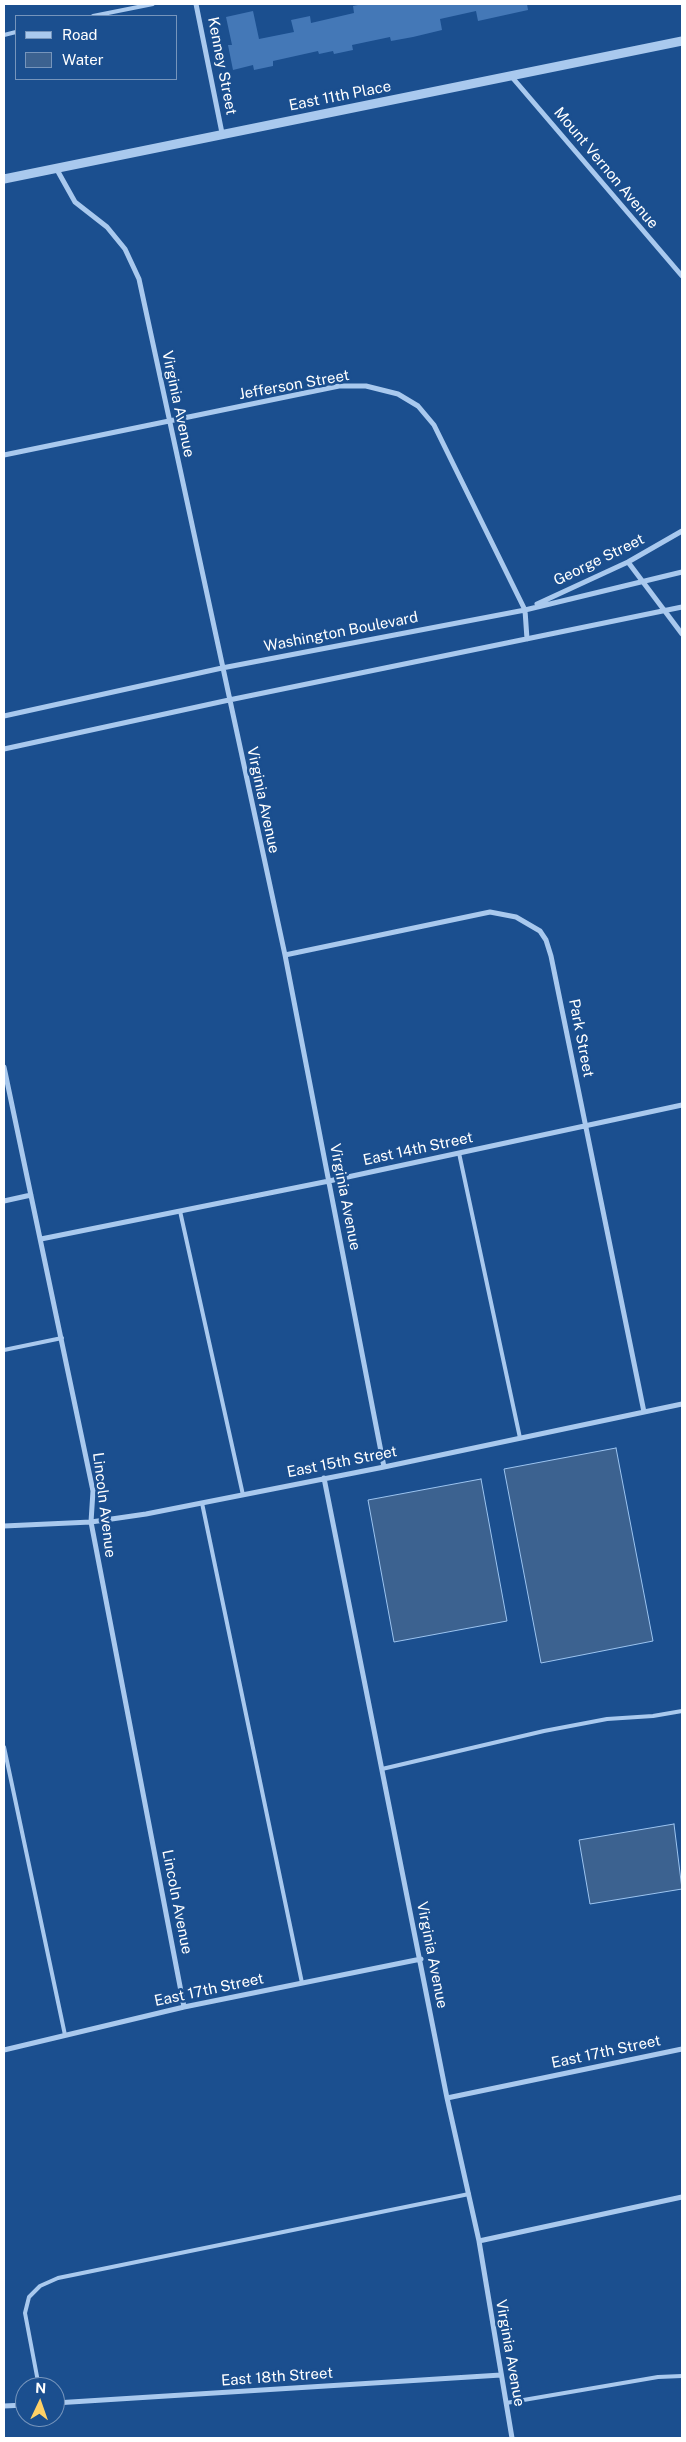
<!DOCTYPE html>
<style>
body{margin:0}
#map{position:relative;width:686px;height:2442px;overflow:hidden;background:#1b4f8f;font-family:"Public Sans",sans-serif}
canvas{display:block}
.frame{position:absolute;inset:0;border:5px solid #fff;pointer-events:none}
.legend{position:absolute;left:15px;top:15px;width:162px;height:65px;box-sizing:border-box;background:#1b4f8f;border:1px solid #7695bc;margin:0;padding:6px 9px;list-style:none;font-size:15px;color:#fff}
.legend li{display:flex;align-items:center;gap:10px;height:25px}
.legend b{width:25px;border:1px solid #7695bc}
.north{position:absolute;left:15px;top:2377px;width:50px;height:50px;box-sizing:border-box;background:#1b4f8f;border:1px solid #7695bc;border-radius:50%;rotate:3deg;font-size:14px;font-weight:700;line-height:20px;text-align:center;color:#fff}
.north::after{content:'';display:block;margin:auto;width:18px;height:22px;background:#ffd166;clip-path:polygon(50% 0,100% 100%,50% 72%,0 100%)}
</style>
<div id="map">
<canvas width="686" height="2442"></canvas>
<div class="frame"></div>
<ul class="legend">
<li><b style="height:6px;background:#a9c9ee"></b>Road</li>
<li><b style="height:14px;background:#3c6290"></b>Water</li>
</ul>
<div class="north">N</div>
</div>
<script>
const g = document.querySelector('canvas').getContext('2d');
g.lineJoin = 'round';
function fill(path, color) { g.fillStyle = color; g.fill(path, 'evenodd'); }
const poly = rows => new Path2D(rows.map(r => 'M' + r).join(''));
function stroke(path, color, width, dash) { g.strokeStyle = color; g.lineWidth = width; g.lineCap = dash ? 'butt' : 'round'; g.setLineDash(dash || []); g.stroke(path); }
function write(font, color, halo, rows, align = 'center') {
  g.font = font + ' "Public Sans",sans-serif'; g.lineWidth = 5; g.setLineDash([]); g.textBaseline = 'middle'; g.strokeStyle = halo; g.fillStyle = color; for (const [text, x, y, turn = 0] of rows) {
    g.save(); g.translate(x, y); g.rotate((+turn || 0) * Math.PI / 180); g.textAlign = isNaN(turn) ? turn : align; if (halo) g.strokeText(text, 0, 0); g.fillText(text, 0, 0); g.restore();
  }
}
const water = poly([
 [616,1448,653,1641,541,1663,504,1469,616,1448],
 [481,1479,507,1621,394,1642,368,1500,481,1479],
 [674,1824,682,1889,590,1904,579,1840,674,1824]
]);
fill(water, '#3c6290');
stroke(water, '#9cc4f0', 1);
fill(poly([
 [363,4,527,4,528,10,478,21,476,11,440,19,442,30,413,37,391,41,390,37,352,45,353,50,334,54,333,51,319,54,318,51,273,61,273,66,254,70,253,65,233,70,228,45,232,45,226,17,253,11,259,39,294,32,291,20,310,16,311,23,354,13,353,6]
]), '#4478b7');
stroke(poly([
 [93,16,153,4],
 [4,35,16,32],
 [459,1153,520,1438],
 [180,1211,243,1495],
 [4,1350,62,1338],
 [202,1503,302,1983],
 [4,1747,65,2035],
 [382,1769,544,1731,607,1719,653,1716,682,1711],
 [39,2387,25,2313,29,2297,40,2286,58,2278,469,2194],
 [506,2403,658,2377,682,2376]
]), '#a9c9ee', 4);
stroke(poly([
 [196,4,222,133],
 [511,76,682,276],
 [56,168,75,202,107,227,125,249,139,279,285,955,384,1467],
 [4,455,339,386,366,386,398,394,418,406,434,425,525,610,527,639],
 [628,562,682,634],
 [537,604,628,562,682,531],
 [4,716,222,668,525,610,682,572],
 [4,749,229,700,682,607],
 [285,955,490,912,516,917,540,931,546,940,551,956,644,1412],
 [4,1067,93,1491,91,1522,184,2007],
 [4,1201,31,1195],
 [41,1239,329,1181,682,1105],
 [324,1478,447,2098,479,2241,512,2438],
 [4,1526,91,1522,146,1514,384,1467,682,1404],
 [4,2050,184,2007,421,1959],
 [447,2098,682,2049],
 [479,2241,682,2197],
 [55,2403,501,2375],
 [4,2406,25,2405]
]), '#a9c9ee', 5);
stroke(poly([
 [4,179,682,41]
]), '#a9c9ee', 9);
write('15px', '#fff', '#1b4f8f', [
 ["Kenney Street",222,66,79],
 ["East 11th Place",340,96,-11],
 ["Mount Vernon Avenue",606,168,50],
 ["Jefferson Street",294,385,-10],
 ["Virginia Avenue",178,404,78],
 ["George Street",599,560,-26],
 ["Washington Boulevard",341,632,-11],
 ["Virginia Avenue",263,800,78],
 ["Park Street",581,1038,79],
 ["East 14th Street",418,1149,-12],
 ["Virginia Avenue",345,1197,79],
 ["East 15th Street",342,1462,-11],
 ["Lincoln Avenue",104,1505,83],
 ["Lincoln Avenue",177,1902,79],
 ["Virginia Avenue",432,1955,79],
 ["East 17th Street",209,1990,-12],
 ["East 17th Street",606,2052,-12],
 ["Virginia Avenue",510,2353,80],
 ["East 18th Street",277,2377,-4]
]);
</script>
